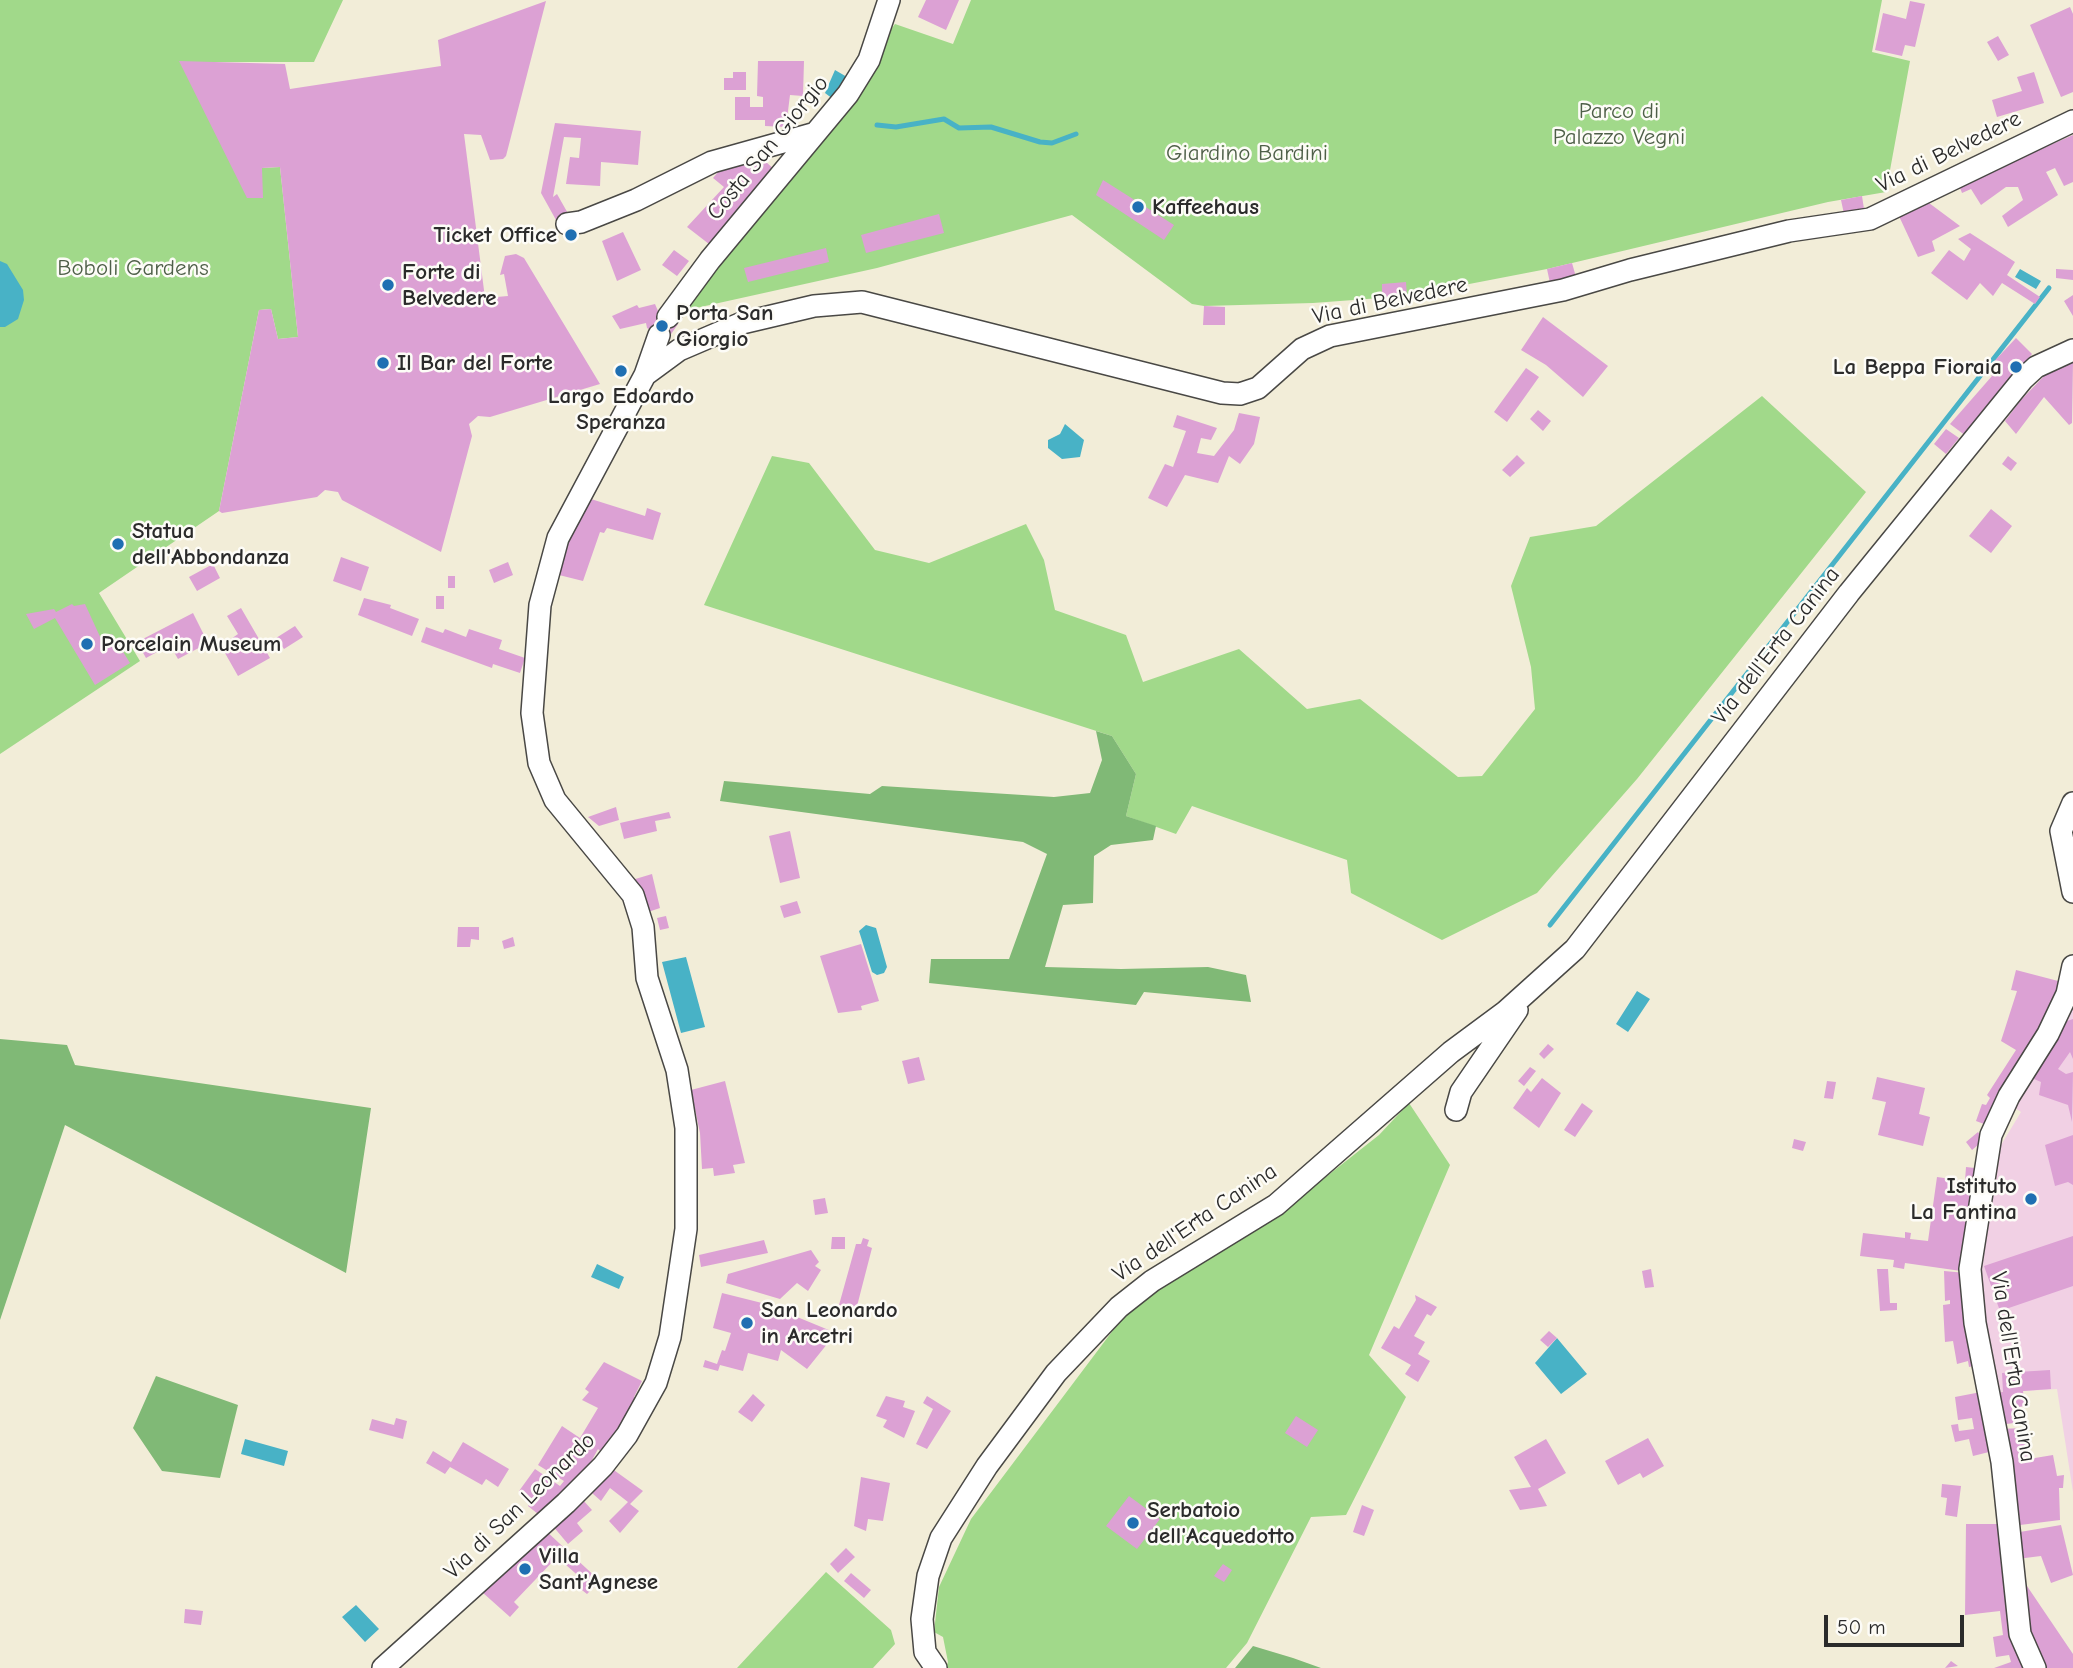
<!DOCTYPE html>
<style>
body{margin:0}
#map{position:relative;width:2073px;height:1668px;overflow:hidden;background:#f2edd8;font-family:"Comic Neue",sans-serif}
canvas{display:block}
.scale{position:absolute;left:1824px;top:1615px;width:140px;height:32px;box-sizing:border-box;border:4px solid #2b2b2b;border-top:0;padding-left:9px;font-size:21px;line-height:24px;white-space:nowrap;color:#2b2b2b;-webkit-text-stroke:5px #fdfcf7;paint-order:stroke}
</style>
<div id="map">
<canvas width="2073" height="1668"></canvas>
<div class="scale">50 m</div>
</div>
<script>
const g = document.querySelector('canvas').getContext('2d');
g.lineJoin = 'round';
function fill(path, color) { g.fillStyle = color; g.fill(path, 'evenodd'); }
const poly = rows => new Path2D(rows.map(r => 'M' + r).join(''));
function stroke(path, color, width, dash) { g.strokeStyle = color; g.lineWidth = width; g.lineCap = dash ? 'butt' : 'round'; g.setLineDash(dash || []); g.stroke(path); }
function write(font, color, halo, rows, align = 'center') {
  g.font = font + ' "Comic Neue",sans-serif'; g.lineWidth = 5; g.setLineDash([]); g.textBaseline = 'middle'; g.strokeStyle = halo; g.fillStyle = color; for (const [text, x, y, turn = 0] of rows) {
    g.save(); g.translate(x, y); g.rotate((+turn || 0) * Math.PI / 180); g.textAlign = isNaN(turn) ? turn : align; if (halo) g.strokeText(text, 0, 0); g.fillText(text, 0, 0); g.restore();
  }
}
fill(poly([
 [2073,989,2073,1492,2057,1389,1993,1393,1977,1261,1984,1255,1982,1248,1995,1155,2021,1112,2009,1104]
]), '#f1d0e4');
fill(poly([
 [0,0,343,0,314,62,180,62,262,168,280,167,298,337,278,339,271,309,259,310,219,511,99,593,140,661,0,754],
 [971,0,1882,0,1872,52,1910,61,1886,192,1828,202,1547,269,1407,296,1313,303,1204,306,1192,304,1072,215,877,268,687,310,895,24,953,44],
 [1762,396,1866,492,1637,779,1537,893,1442,940,1351,893,1347,860,1192,806,1176,834,1126,816,1136,774,1112,736,704,605,772,456,809,463,875,550,929,563,1026,524,1044,560,1055,610,1126,635,1143,682,1239,649,1307,709,1360,699,1458,777,1482,776,1535,709,1531,667,1511,586,1530,537,1596,526],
 [1409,1103,1450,1165,1369,1355,1406,1397,1346,1515,1311,1517,1247,1643,1226,1668,946,1668,948,1662,943,1637,934,1632,939,1587,971,1519,1129,1309,1289,1206,1379,1135],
 [826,1572,891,1630,895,1644,873,1668,737,1668]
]), '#a1d98a');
fill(poly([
 [1096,731,1112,736,1136,774,1126,816,1156,826,1153,840,1111,845,1094,856,1093,903,1063,905,1045,967,1121,969,1208,967,1246,975,1251,1002,1144,992,1136,1005,929,983,931,959,1009,959,1047,854,1023,842,720,801,724,781,870,794,882,786,1054,797,1090,793,1102,760],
 [0,1039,67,1045,75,1065,371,1108,346,1273,65,1125,0,1320],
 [156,1376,238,1405,220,1478,162,1471,133,1428],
 [1253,1646,1293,1658,1321,1668,1235,1668]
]), '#80b976');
fill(poly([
 [835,70,847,77,833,99,825,93],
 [0,261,7,264,23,290,24,300,18,319,5,327,0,327],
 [2020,269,2041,281,2036,289,2015,277],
 [1065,424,1084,440,1080,457,1062,459,1048,448,1048,440,1060,434],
 [866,925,876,928,887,967,884,973,877,975,872,972,859,931],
 [686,957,705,1027,681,1033,662,962],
 [1637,991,1650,999,1628,1032,1616,1024],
 [597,1264,624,1277,619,1289,591,1277],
 [1557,1338,1587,1374,1561,1394,1535,1363],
 [245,1439,288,1451,284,1466,241,1454],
 [356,1605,379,1629,365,1642,342,1617]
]), '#48b2c6');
stroke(poly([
 [877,125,896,127,944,119,959,128,991,127,1040,142,1052,143,1076,134],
 [1550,925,2049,288]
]), '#48b2c6', 5);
fill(poly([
 [926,0,959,0,946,30,918,17],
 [546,1,506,156,503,159,490,160,481,135,464,134,485,298,508,296,504,274,500,275,505,256,516,254,524,258,600,384,490,417,478,416,469,424,472,436,441,552,342,500,338,492,325,490,317,497,222,513,219,511,259,310,271,309,278,339,298,337,280,167,262,168,263,198,247,198,179,61,285,64,290,89,441,66,438,40],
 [1910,1,1925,4,1915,47,1905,45,1902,56,1875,50,1883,13,1906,19],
 [2070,7,2073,14,2073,92,2061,97,2030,25],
 [1998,36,2009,55,1998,61,1987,42],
 [758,61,804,61,803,96,790,95,786,127,765,126,765,120,735,120,735,97,750,97,750,107,763,107,763,97,757,96],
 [733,72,746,72,746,90,724,90,724,78,733,78],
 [2034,72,2044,103,1997,117,1992,100,2022,91,2017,77],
 [555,123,641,131,638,165,601,162,600,186,566,184,570,157,579,158,581,138,564,137,553,197,557,194,570,217,556,220,541,193],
 [2073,135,2073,182,2064,186,2055,168,2046,172,2058,195,2008,227,2002,216,2023,200,2018,187,2006,187,1981,205,1971,189,1962,193,1959,185],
 [756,153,776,171,709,244,687,227,724,187,713,178,724,165],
 [1103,180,1174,225,1164,240,1096,195],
 [1862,196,1864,209,1844,214,1841,200],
 [1929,203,1960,226,1932,241,1935,251,1918,257,1898,214],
 [939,214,944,233,866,253,861,235],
 [623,232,641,270,617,281,602,241],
 [1970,233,2015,262,2007,275,2040,297,2035,304,2002,283,1993,296,1980,283,1967,300,1931,273,1949,250,1964,261,1971,249,1958,239],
 [826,248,829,262,748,282,744,268],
 [674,250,689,261,677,276,662,265],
 [1572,263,1576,277,1550,283,1547,269],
 [2056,269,2073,270,2073,280,2056,278],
 [1406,282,1407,296,1382,298,1382,284],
 [2073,295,2073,316,2064,301],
 [655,304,658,311,678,324,667,340,647,328,646,323,620,329,612,316,637,305,639,308],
 [1204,306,1225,307,1225,325,1203,325],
 [1543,317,1608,366,1583,397,1546,365,1521,350],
 [2016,338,2032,354,1966,436,1950,424,1992,376,1986,370],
 [2073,362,2072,423,2069,425,2044,397,2016,434,2005,421,2021,400,2047,373],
 [1526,368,1539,377,1507,422,1494,412],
 [1538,410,1551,421,1543,431,1530,419],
 [1239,413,1260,417,1254,444,1240,464,1229,456,1218,483,1185,475,1167,507,1148,498,1165,464,1173,467,1186,431,1173,427,1177,415,1217,428,1211,440,1201,438,1197,453,1214,456,1234,430],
 [1946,429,1959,438,1946,454,1934,444],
 [1517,455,1525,463,1510,477,1502,470],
 [2008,456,2017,463,2011,471,2002,464],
 [591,499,645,516,647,508,661,513,653,540,607,528,604,533,600,532,583,581,555,574,555,567],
 [1991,509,2012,526,1991,553,1969,536],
 [341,557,369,567,361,591,333,581],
 [508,562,513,575,494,583,489,570],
 [213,564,220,578,197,591,189,577],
 [448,576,455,576,455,588,448,588],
 [436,596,444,596,444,609,436,609],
 [364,598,391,605,390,608,419,619,412,636,358,615],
 [72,604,74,606,85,604,102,641,112,634,130,663,95,685,55,618,34,629,26,614,54,609,56,612],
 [241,608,270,658,238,676,221,646,238,634,227,616],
 [193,613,208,643,178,659,170,645,146,658,137,642],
 [295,626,303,637,284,649,276,638],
 [426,627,443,633,445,629,466,637,469,629,502,640,499,649,525,658,520,673,493,664,492,668,421,642],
 [616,807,619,820,599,826,588,817],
 [669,812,671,818,655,821,657,831,624,839,620,823],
 [790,831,800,878,780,883,769,836],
 [652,874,660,908,648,912,632,880],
 [797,901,801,913,784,918,780,906],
 [666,916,669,928,660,930,657,918],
 [458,927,479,927,479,940,471,939,470,947,457,947],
 [513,937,515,946,504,949,502,941],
 [861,944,879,1001,861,1006,862,1010,838,1013,820,956],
 [2016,970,2062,982,1992,1127,1976,1121,1982,1104,1986,1105,1990,1098,1987,1095,2016,1050,2001,1041,2017,991,2011,990],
 [2073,1019,2073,1059,2070,1052,2058,1069,2066,1074,2073,1072,2072,1122,2068,1105,2039,1095,2041,1082,2027,1076,2061,1023],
 [1548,1044,1554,1049,1544,1059,1539,1054],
 [919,1057,925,1080,908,1084,902,1061],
 [1530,1067,1536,1071,1524,1086,1518,1081],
 [1877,1077,1925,1088,1919,1114,1930,1117,1923,1146,1878,1135,1886,1102,1872,1099],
 [1542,1078,1561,1093,1539,1128,1513,1108,1527,1088,1531,1092],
 [725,1081,745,1163,733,1165,735,1173,714,1176,713,1168,702,1169,700,1133,691,1090],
 [1827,1081,1836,1082,1833,1099,1824,1098],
 [1582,1103,1593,1111,1575,1137,1564,1130],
 [1978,1132,1984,1140,1972,1150,1966,1142],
 [2073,1135,2073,1185,2068,1182,2055,1186,2045,1145],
 [1794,1139,1806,1142,1803,1151,1792,1148],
 [1966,1167,1983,1169,1977,1215,1961,1213,1960,1218,1975,1220,1968,1272,1905,1263,1904,1269,1893,1267,1894,1260,1860,1256,1863,1233,1905,1238,1905,1232,1911,1233,1910,1239,1928,1241,1937,1177,1965,1181],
 [825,1198,828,1213,815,1215,813,1200],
 [2073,1236,2073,1286,2000,1311,1984,1266],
 [832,1237,845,1237,845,1249,831,1249],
 [863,1238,869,1240,867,1246,872,1248,856,1310,839,1305,856,1244,861,1244],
 [764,1240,768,1253,701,1267,699,1255],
 [811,1250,819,1262,815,1266,821,1270,808,1291,797,1283,780,1299,726,1283,728,1274],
 [1651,1269,1654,1287,1645,1288,1642,1271],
 [1877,1269,1888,1269,1890,1303,1897,1303,1897,1310,1880,1311],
 [1944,1271,1966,1273,1977,1365,1969,1367,1968,1361,1957,1364,1953,1341,1945,1342,1943,1305,1950,1304,1950,1300,1945,1301],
 [722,1293,786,1309,785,1312,836,1333,807,1369,781,1350,778,1361,748,1353,743,1371,720,1365,718,1371,703,1367,705,1360,717,1364,722,1350,725,1351,731,1333,713,1328],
 [1415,1295,1437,1307,1431,1316,1427,1314,1414,1336,1425,1342,1418,1354,1430,1361,1418,1382,1405,1374,1411,1365,1381,1348,1394,1326,1399,1329,1416,1300],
 [1549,1331,1557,1338,1548,1347,1540,1340],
 [604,1362,642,1381,634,1397,637,1399,609,1452,602,1453,598,1449,586,1471,543,1518,528,1506,533,1499,519,1491,535,1469,560,1486,564,1481,538,1465,562,1426,580,1438,598,1408,582,1400,589,1392,585,1389],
 [2050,1370,2051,1389,2023,1391,2025,1406,2012,1408,2014,1423,1999,1425,1993,1393,2003,1392,2002,1373],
 [1981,1392,1993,1451,1973,1456,1969,1439,1955,1442,1951,1425,1958,1424,1959,1431,1974,1429,1972,1418,1958,1420,1955,1397],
 [753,1394,765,1405,752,1422,738,1412],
 [886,1396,905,1401,903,1407,915,1411,904,1438,883,1427,887,1420,876,1416],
 [927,1396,951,1411,927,1449,916,1444,933,1409,923,1403],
 [1296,1416,1318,1430,1307,1447,1285,1433],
 [396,1418,407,1421,403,1439,369,1430,372,1419,394,1425],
 [2024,1428,2029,1459,2053,1455,2057,1476,2064,1475,2063,1488,2059,1488,2060,1520,2012,1526,1999,1429],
 [1648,1438,1664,1466,1643,1478,1640,1473,1618,1485,1605,1461],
 [1546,1439,1566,1473,1538,1489,1547,1506,1520,1510,1509,1490,1531,1487,1514,1457],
 [463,1442,509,1469,498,1487,486,1479,482,1485,450,1467,445,1474,426,1463,433,1451,451,1462],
 [611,1468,643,1491,630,1504,639,1511,620,1533,609,1521,628,1502,610,1488,601,1501,592,1493],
 [861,1477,890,1483,883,1521,868,1519,866,1531,854,1526],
 [1942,1484,1961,1486,1957,1517,1945,1515,1947,1498,1941,1497],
 [1129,1496,1160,1519,1137,1549,1106,1526],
 [582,1499,592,1510,577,1523,583,1531,568,1544,552,1525],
 [1362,1505,1374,1510,1364,1536,1353,1532],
 [1966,1524,2007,1524,2032,1668,1994,1668,2011,1662,2009,1655,1996,1657,1993,1637,2003,1635,2000,1611,1965,1615],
 [2061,1525,2073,1575,2051,1583,2041,1556,2017,1559,2014,1533],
 [545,1530,600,1581,587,1594,578,1587,583,1580,557,1557,514,1602,519,1607,510,1617,482,1592],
 [846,1548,855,1557,838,1573,830,1564],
 [1223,1564,1232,1570,1224,1582,1214,1576],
 [851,1573,871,1590,864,1598,844,1581],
 [2027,1586,2073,1654,2073,1668,2041,1668,2024,1633,2019,1588],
 [185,1609,203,1611,201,1625,184,1623],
 [1951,1661,1958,1666,1945,1668]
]), '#dca1d4');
const street = poly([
 [567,224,581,222,636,200,712,162,812,134],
 [668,317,710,260,848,94,869,60,889,0],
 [645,375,679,350,742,323,814,306,862,302,1222,393,1240,394,1258,388,1302,349,1330,336,1563,290,1630,270,1789,231,1870,219,2073,121],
 [2073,803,2061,831,2073,892],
 [1456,1110,1461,1092,1517,1010],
 [383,1668,566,1503,603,1466,627,1435,656,1383,670,1337,686,1229,686,1128,677,1070,647,978,643,927,633,895,555,800,539,763,532,713,540,605,558,538,645,375,659,335],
 [936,1668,925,1652,922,1619,928,1576,941,1538,987,1466,1056,1373,1119,1307,1152,1281,1276,1205,1451,1052,1505,1012,1575,949,1849,593,2023,379,2036,367,2073,350],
 [2035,1668,2020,1634,2002,1462,1975,1323,1970,1269,1991,1135,2009,1096,2048,1034,2067,994,2073,966]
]);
stroke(street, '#494845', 24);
stroke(street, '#fff', 21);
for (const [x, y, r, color] of [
 [1138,207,7,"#1f6fb2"],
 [571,235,7,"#1f6fb2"],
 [388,285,7,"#1f6fb2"],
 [662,326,7,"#1f6fb2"],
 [383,363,7,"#1f6fb2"],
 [2016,367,7,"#1f6fb2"],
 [621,371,7,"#1f6fb2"],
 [118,544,7,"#1f6fb2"],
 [87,644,7,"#1f6fb2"],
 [2031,1199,7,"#1f6fb2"],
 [747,1323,7,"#1f6fb2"],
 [1133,1523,7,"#1f6fb2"],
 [525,1569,7,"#1f6fb2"]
]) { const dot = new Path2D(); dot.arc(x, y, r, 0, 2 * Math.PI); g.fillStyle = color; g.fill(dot); stroke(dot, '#fdfcf7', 2.5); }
write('23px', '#4e5f48', '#fdfcf7', [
 ["Parco di",1619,111],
 ["Palazzo Vegni",1619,137],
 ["Giardino Bardini",1247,153],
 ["Boboli Gardens",133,268]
]);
write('23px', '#2b2b2b', '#fdfcf7', [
 ["Costa San Giorgio",768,148,-51],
 ["Via di Belvedere",1949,152,-26],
 ["Via di Belvedere",1390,301,-12],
 ["Via dell'Erta Canina",1776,646,-52],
 ["Via dell'Erta Canina",1195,1223,-34],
 ["Via dell'Erta Canina",2013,1367,81],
 ["Via di San Leonardo",520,1506,-44]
]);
write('bold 23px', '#2b2b2b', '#fdfcf7', [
 ["Kaffeehaus",1152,207],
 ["Ticket Office",557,235,"right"],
 ["Forte di",402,272],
 ["Belvedere",402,298],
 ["Porta San",676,313],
 ["Giorgio",676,339],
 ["Il Bar del Forte",397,363],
 ["La Beppa Fioraia",2002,367,"right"],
 ["Largo Edoardo",621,396,"center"],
 ["Speranza",621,422,"center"],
 ["Statua",132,531],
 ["dell'Abbondanza",132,557],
 ["Porcelain Museum",101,644],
 ["Istituto",2017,1186,"right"],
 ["La Fantina",2017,1212,"right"],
 ["San Leonardo",761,1310],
 ["in Arcetri",761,1336],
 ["Serbatoio",1147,1510],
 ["dell'Acquedotto",1147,1536],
 ["Villa",539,1556],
 ["Sant'Agnese",539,1582]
], 'left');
</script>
